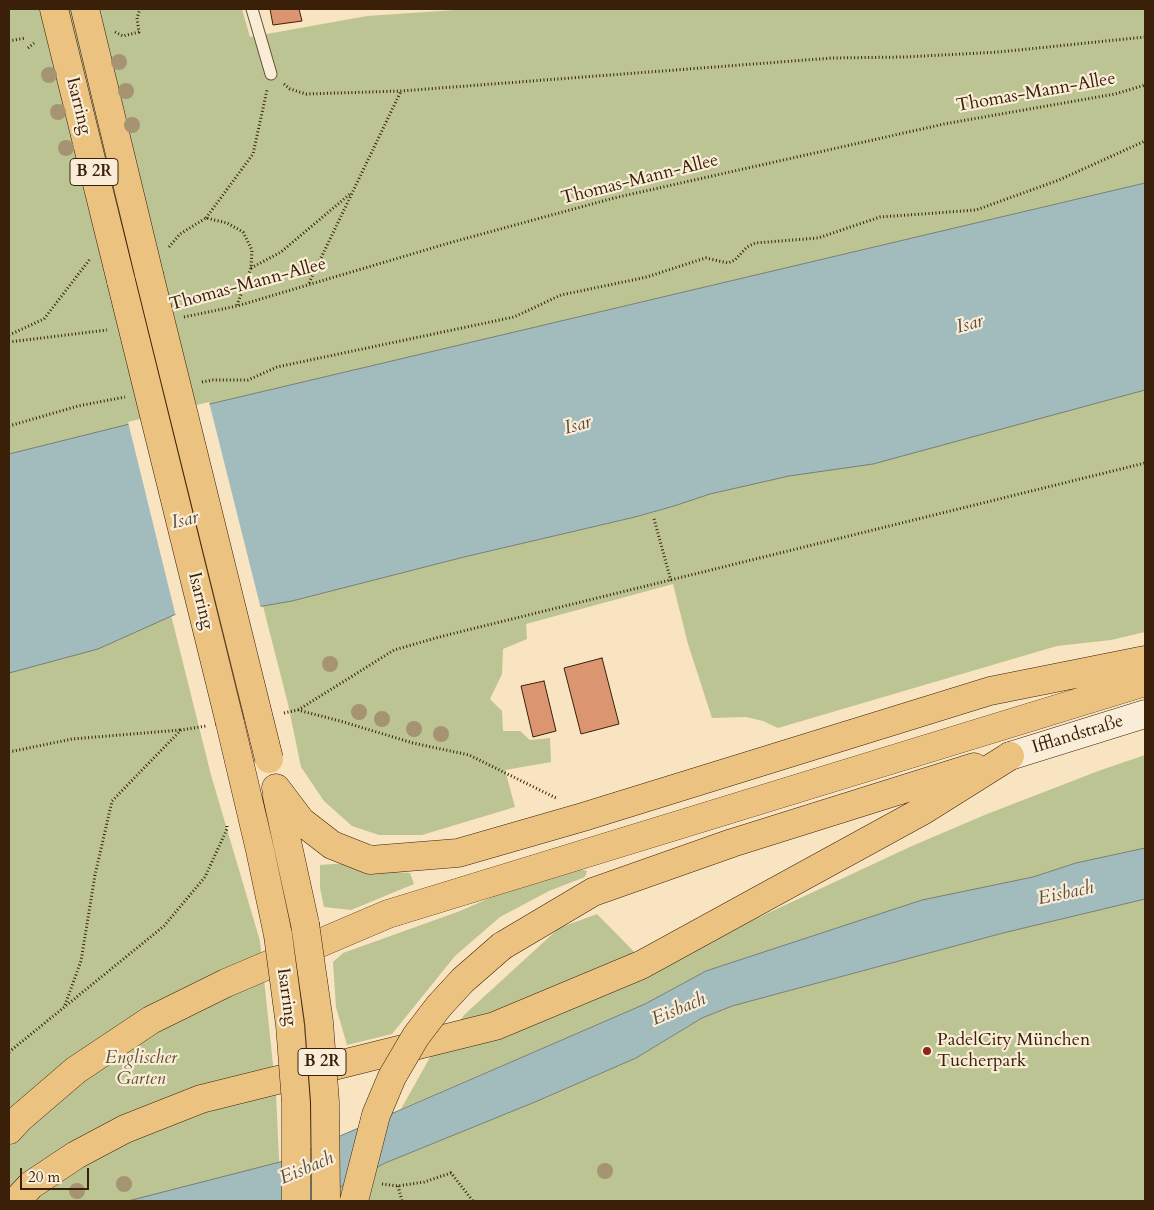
<!DOCTYPE html>
<meta charset="utf-8">
<style>
body{margin:0}
#map{position:relative;width:1154px;height:1210px;overflow:hidden;background:#f8e4c1;font-family:Cardo,serif}
canvas{display:block}
.frame{position:absolute;inset:0;border:10px solid #3a2009;pointer-events:none}
.scale{position:absolute;left:20px;top:1168px;width:69px;height:22px;box-sizing:border-box;border:2px solid #3a2009;border-top:0;padding-left:6px;font-size:15px;line-height:18px;white-space:nowrap;color:#3a2009;-webkit-text-stroke:4px #faedd7;paint-order:stroke}
</style>
<div id="map">
<canvas width="1154" height="1210"></canvas>
<div class="frame"></div>
<div class="scale">20 m</div>
</div>
<script>
const g = document.querySelector('canvas').getContext('2d');
g.lineJoin = 'round';
function fill(path, color) { g.fillStyle = color; g.fill(path, 'evenodd'); }
const poly = rows => new Path2D(rows.map(r => 'M' + r).join(''));
function stroke(path, color, width, dash) { g.strokeStyle = color; g.lineWidth = width; g.lineCap = dash ? 'butt' : 'round'; g.setLineDash(dash || []); g.stroke(path); }
function write(font, color, halo, rows, align = 'center') {
  g.font = font + ' Cardo,serif'; g.lineWidth = 4.5; g.setLineDash([]); g.textBaseline = 'middle'; g.strokeStyle = halo; g.fillStyle = color; for (const [text, x, y, turn = 0] of rows) {
    g.save(); g.translate(x, y); g.rotate((+turn || 0) * Math.PI / 180); g.textAlign = isNaN(turn) ? turn : align; if (halo) g.strokeText(text, 0, 0); g.fillText(text, 0, 0); g.restore();
  }
}
fill(poly([
 [9,9,242,9,250,37,367,16,470,9,1145,9,1145,183,214,403,9,454],
 [1145,390,1145,632,1111,640,1057,646,778,728,763,721,746,717,712,718,688,644,673,584,526,624,527,639,503,649,502,674,490,699,502,711,503,731,520,731,530,740,550,738,551,762,505,770,515,807,422,835,379,835,352,826,324,801,301,767,288,704,263,606,292,601,464,557,635,517,674,506,710,494,1073,409],
 [170,611,211,775,260,941,276,1093,281,1201,9,1201,9,652],
 [1145,755,1145,848,1076,863,1033,877,837,928,706,971,645,1004,401,1109,433,1052,465,1014,559,928,597,914,650,968,912,846,987,814,1101,770],
 [346,863,382,871,410,873,414,884,351,910,324,907,320,888,320,865],
 [575,868,587,871,585,877,549,891,500,917,455,956,392,1034,347,1045,336,1007,333,962,343,953,460,911,515,887],
 [1145,899,1145,1201,314,1201,385,1163,535,1102,636,1058,702,1018,732,1006,1003,933]
]), '#bcc493');
const water = poly([
 [1145,183,1145,390,873,464,789,476,710,494,674,506,635,517,464,557,292,601,263,606,176,614,98,649,9,673,9,454,214,403,1145,183],
 [1145,848,1145,899,1003,933,732,1006,702,1018,636,1058,535,1102,385,1163,314,1201,114,1201,128,1201,280,1162,645,1004,706,971,922,900,1033,877,1076,863,1145,848]
]);
fill(water, '#a2bcbd');
stroke(water, '#787e75', 1);
fill(poly([
 [209,402,261,609,176,617,128,422]
]), '#f8e4c1');
const building = poly([
 [270,9,299,9,302,21,273,25,270,9],
 [602,658,619,724,581,734,564,668,602,658],
 [544,681,556,731,533,737,521,686,544,681]
]);
fill(building, '#db9671');
stroke(building, '#3a2009', 1);
const lane = poly([
 [252,9,271,74]
]);
const secondary = poly([
 [1010,756,1145,714]
]);
const highway = poly([
 [54,9,121,281],
 [85,9,149,274],
 [230,723,260,850,278,935],
 [276,788,301,821,332,845,370,860,458,853,583,817,990,691,1145,660],
 [277,796,305,924],
 [502,946,593,892,732,843,974,767],
 [9,1130,20,1118,76,1070,151,1020,226,983,388,914,1145,682],
 [16,1201,31,1185,76,1155,125,1129,201,1099,495,1026,641,965,924,810,1010,756]
]);
stroke(lane, '#6a5137', 13);
stroke(secondary, '#3a2009', 29);
stroke(highway, '#3a2009', 29);
stroke(poly([
 [115,32,123,36,139,32,137,18,140,9],
 [9,41,25,38],
 [28,48,34,43],
 [284,84,290,89,306,94,401,91,832,58,905,57,999,52,1145,37],
 [206,218,253,154,267,90],
 [169,247,180,234,206,218,227,223,243,232,252,250,251,268,237,305],
 [251,268,281,252,351,193],
 [309,283,401,91],
 [184,317,237,306,449,243,614,198,944,124,1115,94,1145,85],
 [9,335,44,319,90,259],
 [9,342,107,330],
 [202,382,213,380,248,380,277,367,514,317,561,295,647,277,699,260,706,258,728,263,735,260,747,247,755,243,818,238,880,217,976,210,1059,180,1145,141],
 [9,426,78,406,125,397],
 [654,519,671,581],
 [298,710,394,650,443,636,1145,463],
 [284,713,298,710,340,721,413,743,469,755,556,798],
 [9,752,72,739,180,730],
 [65,1005,81,961,95,875,112,801,181,730,206,726],
 [9,1052,164,926,205,877,227,829,227,826],
 [382,1184,398,1186,424,1182,451,1173,473,1201],
 [398,1186,402,1201]
]), '#3a2009', 3, [1, 2.5]);
stroke(lane, '#faedd7', 11);
stroke(secondary, '#faedd7', 28);
stroke(highway, '#ecc280', 28);
const highwayBridge = poly([
 [149,274,269,759],
 [121,281,230,723],
 [305,924,319,1022,325,1102,326,1201],
 [278,935,290,1025,296,1103,296,1201],
 [354,1201,376,1115,392,1077,416,1036,439,1006,463,980,502,946]
]);
stroke(highwayBridge, '#3a2009', 29, []);
stroke(highwayBridge, '#ecc280', 28);
g.fillStyle = '#a59372';
for (const [x, y] of [
 [119,62],
 [49,75],
 [126,91],
 [58,112],
 [132,125],
 [66,148],
 [330,664],
 [359,712],
 [382,719],
 [414,729],
 [441,734],
 [605,1171],
 [124,1184],
 [77,1191]
]) { g.beginPath(); g.arc(x, y, 8, 0, 2 * Math.PI); g.fill(); }
for (const [x, y, r, color] of [
 [927,1051,5,"#8f2418"]
]) { const dot = new Path2D(); dot.arc(x, y, r, 0, 2 * Math.PI); g.fillStyle = color; g.fill(dot); stroke(dot, '#faedd7', 2); }
for (const [x, y, w] of [
 [94,172,48],
 [322,1062,48]
]) { const box = new Path2D(); box.roundRect(x - w / 2, y - 13.5, w, 27, 4); g.fillStyle = '#faedd7'; g.fill(box); stroke(box, '#3a2009', 1); }
write('bold 16px', '#3a2009', null, [
 ["B 2R",94,172],
 ["B 2R",322,1062]
]);
write('18px', '#3a2009', '#faedd7', [
 ["Thomas-Mann-Allee",1036,93,-10],
 ["Isarring",78,106,76],
 ["Thomas-Mann-Allee",640,180,-14],
 ["Thomas-Mann-Allee",248,285,-15],
 ["Isarring",200,601,76],
 ["Ifflandstraße",1078,735,-17],
 ["Isarring",286,997,82]
]);
write('18px', '#3a2009', '#faedd7', [
 ["PadelCity München",937,1041],
 ["Tucherpark",937,1062]
], 'left');
write('italic 18px', '#615132', '#faedd7', [
 ["Englischer",141,1059],
 ["Garten",141,1080]
]);
write('italic 19px', '#594f3f', '#faedd7', [
 ["Isar",970,325,-15],
 ["Isar",578,426,-15],
 ["Isar",185,521,-13],
 ["Eisbach",1066,894,-12],
 ["Eisbach",679,1010,-23],
 ["Eisbach",307,1169,-23]
]);
</script>
